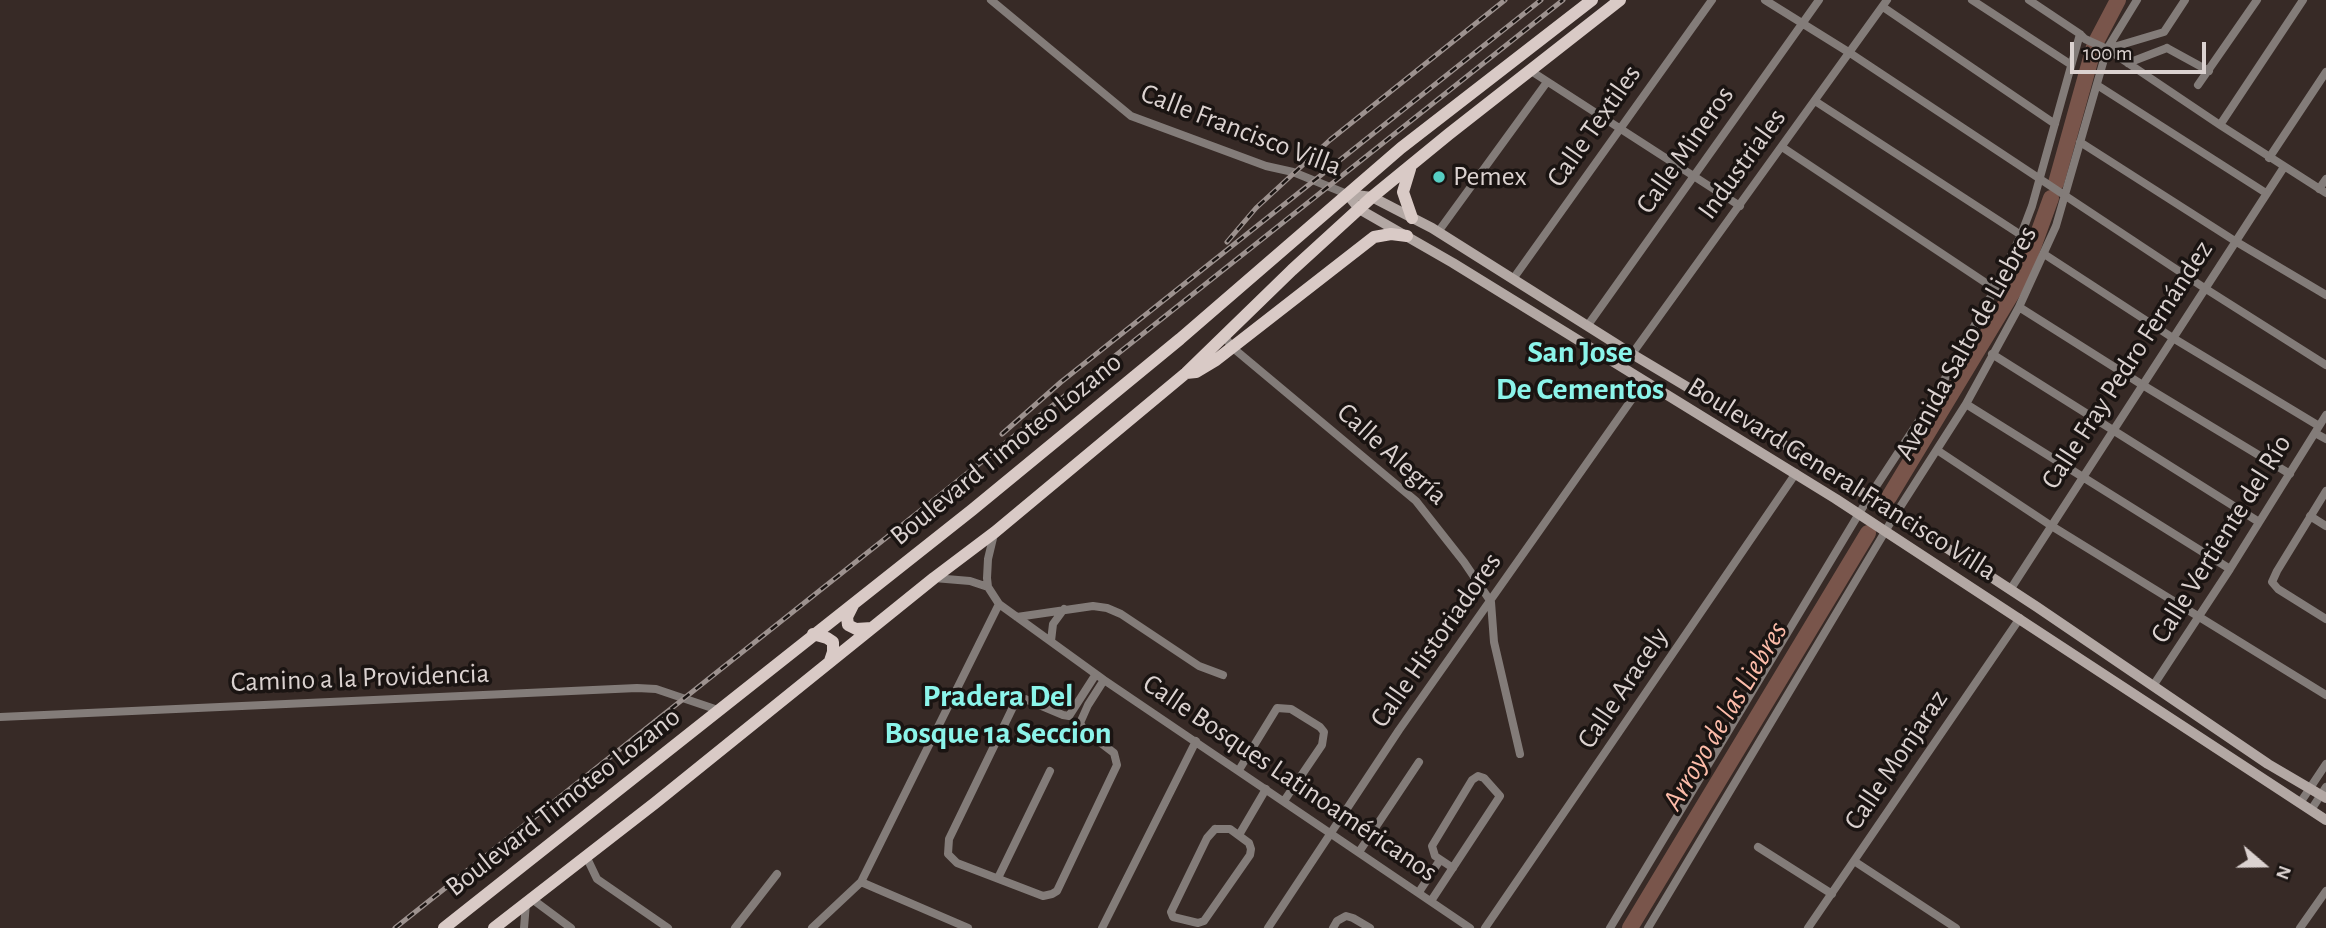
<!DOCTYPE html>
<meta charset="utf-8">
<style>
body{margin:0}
#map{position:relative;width:2326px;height:928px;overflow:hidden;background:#372a26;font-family:"Alegreya Sans",sans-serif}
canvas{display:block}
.north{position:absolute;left:2228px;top:830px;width:70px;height:70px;-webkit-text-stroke:5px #1a1412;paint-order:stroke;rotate:110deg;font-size:19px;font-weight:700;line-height:28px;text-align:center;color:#dbd2d0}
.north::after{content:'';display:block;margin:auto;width:24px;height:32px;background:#dbd2d0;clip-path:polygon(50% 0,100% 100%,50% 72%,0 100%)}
.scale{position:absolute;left:2070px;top:42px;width:136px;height:32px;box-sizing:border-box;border:4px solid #dbd2d0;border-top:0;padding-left:9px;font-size:21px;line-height:24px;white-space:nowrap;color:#dbd2d0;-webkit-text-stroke:5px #1a1412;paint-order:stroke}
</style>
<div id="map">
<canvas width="2326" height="928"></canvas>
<div class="north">N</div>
<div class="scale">100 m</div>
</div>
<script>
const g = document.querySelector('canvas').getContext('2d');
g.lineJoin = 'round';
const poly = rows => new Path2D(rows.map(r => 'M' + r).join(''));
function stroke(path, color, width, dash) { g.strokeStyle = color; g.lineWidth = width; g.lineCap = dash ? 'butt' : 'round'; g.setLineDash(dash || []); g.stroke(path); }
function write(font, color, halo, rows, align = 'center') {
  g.font = font + ' "Alegreya Sans",sans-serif'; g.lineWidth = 7; g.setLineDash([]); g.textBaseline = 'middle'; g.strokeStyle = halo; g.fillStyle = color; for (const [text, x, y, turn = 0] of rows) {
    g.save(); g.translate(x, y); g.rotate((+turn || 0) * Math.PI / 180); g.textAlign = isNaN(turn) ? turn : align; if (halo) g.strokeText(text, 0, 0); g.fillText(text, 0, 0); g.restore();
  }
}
stroke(poly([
 [2097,40,2118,0],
 [2056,183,2094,47],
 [1889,497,2023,275,2051,198],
 [1630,928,1868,533]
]), '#79554b', 16);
stroke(poly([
 [991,0,1131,116,1266,166,1293,172,1347,194],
 [1765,0,1850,53,2206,289,2326,365],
 [1972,0,2070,64],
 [2029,0,2080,34,2085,39,2107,49,2220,125,2326,193],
 [1883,7,2055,124],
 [2167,48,2209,71],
 [2107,49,2164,32,2185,0],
 [2128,63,2167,48],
 [1531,71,1740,206],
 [2097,85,2266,193],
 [2198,85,2257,0],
 [1815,101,2021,235],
 [2220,125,2303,0],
 [2080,142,2235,241,2326,295],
 [1782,147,1995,289],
 [2269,158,2326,72],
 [2319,189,2326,179],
 [1438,232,1547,82],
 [2044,254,2173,338,2319,426],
 [1513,279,1712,0],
 [2019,307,2141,384,2290,474],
 [1588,325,1819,0],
 [1224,336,1233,348,1416,501,1464,562,1491,602,1494,642,1520,754],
 [1632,354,1887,0],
 [1992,354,2259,522],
 [1966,404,2230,569],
 [2315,433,2326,439],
 [1937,450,2050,525,2326,695],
 [2326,491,2277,571,2272,582,2278,589,2326,619],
 [2310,516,2326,526],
 [994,534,988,559,987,578,988,587,999,604,1104,680,1470,928],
 [934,578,970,581,988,587],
 [2010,590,2284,167],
 [1017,617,1093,606,1107,608,1121,614,1199,666,1223,675],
 [1051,641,1053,624,1064,609],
 [1096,674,1069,716,1063,715,1025,699,1018,702,1013,707,949,839,948,854,957,863,1043,896,1052,894,1057,891,1117,765,1114,753,1084,730,1080,723,1088,705,1104,680],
 [2153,686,2230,569,2326,415],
 [0,717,637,688,656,689,718,710],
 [1239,770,1277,708,1291,709,1320,727,1324,732,1322,745,1284,801],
 [2300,803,2326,764],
 [2311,810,2326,787],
 [1215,829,1230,829,1249,843,1251,849,1250,855,1204,921,1198,923,1173,917,1171,912,1207,838,1215,829],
 [1239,835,1266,789],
 [1758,847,1832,894],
 [1359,852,1419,762],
 [586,856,597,879,668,928],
 [1854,861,1956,928],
 [998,878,1050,771],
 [861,882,968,928],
 [1419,892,1440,860],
 [532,899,571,928],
 [1431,901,1500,796,1484,778,1478,776,1472,780,1432,846,1435,856,1453,868],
 [524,928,526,903],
 [735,928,777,874],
 [812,928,861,882,999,604],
 [1102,928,1196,741],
 [1268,928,1399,730,1644,382],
 [1333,928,1337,921,1346,916,1353,918,1370,928],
 [1485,928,1796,473],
 [1610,928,1869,497,1934,398,1995,289,2021,235,2032,206,2080,34],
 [1648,928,1895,515,1966,404,2019,307,2056,226,2107,49,2137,0],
 [1808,928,2020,618],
 [2300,928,2326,891]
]), '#837c79', 8);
stroke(poly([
 [1347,194,1359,209,1453,263,1836,499,2326,820],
 [1347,194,1372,197,1432,228,1632,354,1843,480,2037,607,2268,764,2326,798]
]), '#b3a8a4', 10);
stroke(poly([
 [1410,169,1403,192,1412,218],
 [1186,373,1196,372,1216,360,1374,237,1391,234,1407,236],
 [853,605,847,617,848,625,856,629,872,628],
 [813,634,827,638,833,642,833,652,830,661],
 [444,928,972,510,1180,339,1401,148,1592,0],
 [494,928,655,803,934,578,995,532,1186,373,1292,270,1372,197,1449,134,1620,0]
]), '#d9cac6', 12);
const rail = poly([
 [1227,242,1256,208,1330,140,1505,0],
 [1002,434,1061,382,1541,0],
 [395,928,1563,0]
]);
stroke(rail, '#9d928f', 5);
stroke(rail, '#1a1412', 2.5, [8]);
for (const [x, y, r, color] of [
 [1439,177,7,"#56cec3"]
]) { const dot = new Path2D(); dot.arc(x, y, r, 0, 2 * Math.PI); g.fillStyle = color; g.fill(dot); stroke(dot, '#1a1412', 2.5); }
write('28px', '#dbd2d0', '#1a1412', [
 ["Calle Textiles",1594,126,-55],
 ["Calle Francisco Villa",1241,130,21],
 ["Calle Mineros",1685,150,-55],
 ["Industriales",1742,164,-54],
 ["Avenida Salto de Liebres",1966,343,-61],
 ["Calle Fray Pedro Fernández",2127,365,-57],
 ["Boulevard Timoteo Lozano",1006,449,-39],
 ["Calle Alegría",1392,454,42],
 ["Boulevard General Francisco Villa",1842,479,32],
 ["Calle Vertiente del Río",2221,539,-58],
 ["Calle Historiadores",1436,640,-55],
 ["Camino a la Providencia",360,678,-2],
 ["Calle Aracely",1623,688,-56],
 ["Calle Monjaraz",1896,760,-56],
 ["Calle Bosques Latinoaméricanos",1290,778,34],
 ["Boulevard Timoteo Lozano",563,802,-38]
]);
write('28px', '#dbd2d0', '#1a1412', [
 ["Pemex",1453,177]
], 'left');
write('italic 30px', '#fdbca9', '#1a1412', [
 ["Arroyo de las Liebres",1725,716,-59]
]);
write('bold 32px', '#8bf4ea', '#1a1412', [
 ["San Jose",1580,352],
 ["De Cementos",1580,389],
 ["Pradera Del",998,696],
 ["Bosque 1a Seccion",998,733]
]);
</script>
